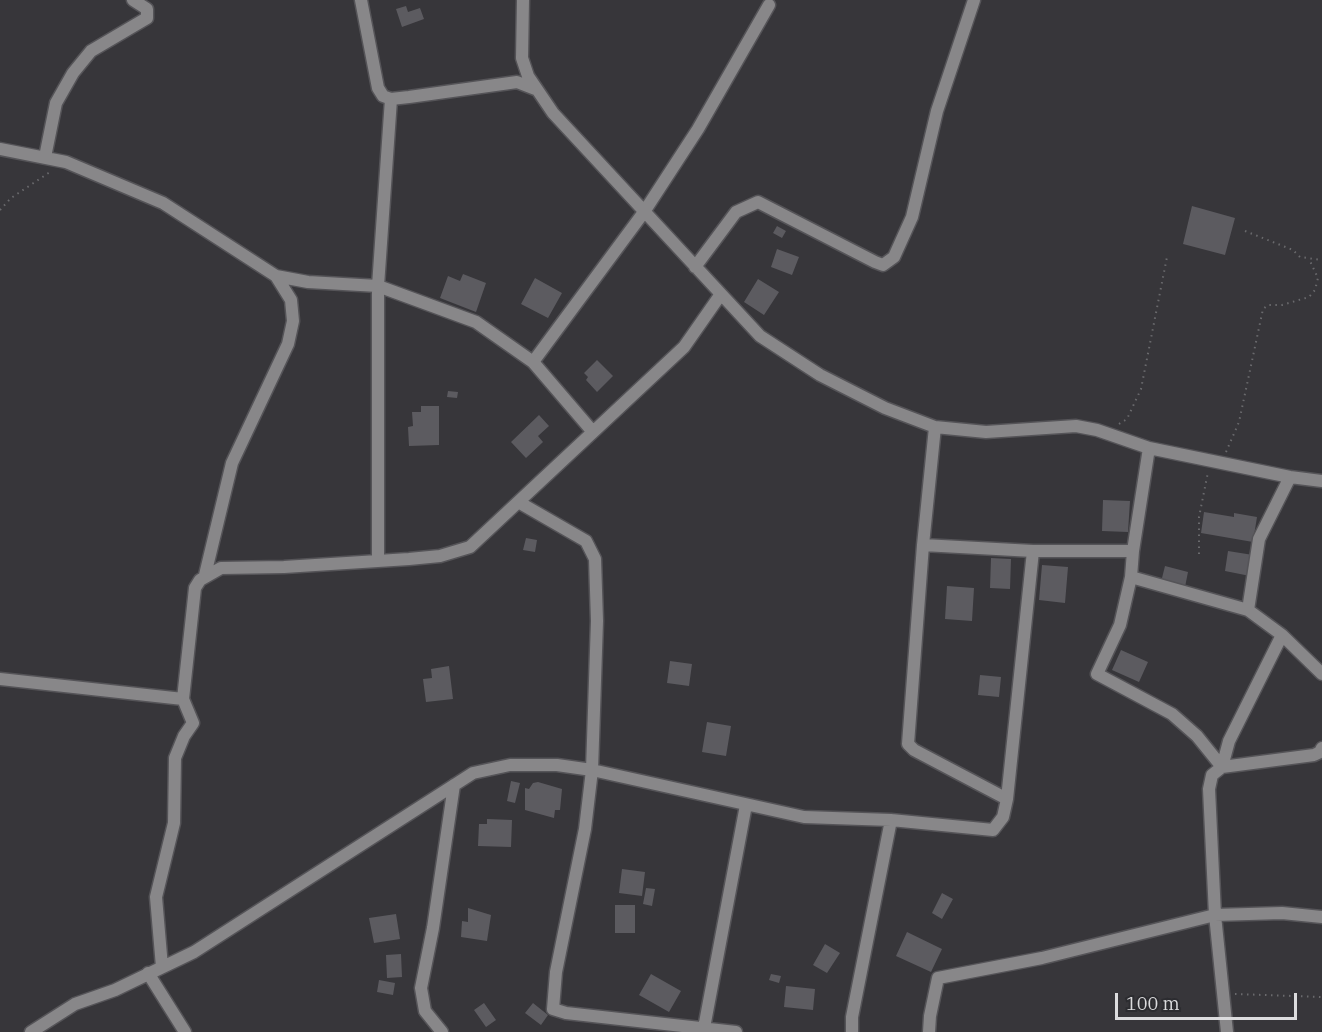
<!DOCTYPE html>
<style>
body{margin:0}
#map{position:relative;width:1322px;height:1032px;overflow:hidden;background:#37363a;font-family:"IBM Plex Serif",serif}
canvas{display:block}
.scale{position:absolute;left:1115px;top:993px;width:182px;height:27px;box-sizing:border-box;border:3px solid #dcdcde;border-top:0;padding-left:8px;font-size:18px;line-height:21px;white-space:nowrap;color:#dcdcde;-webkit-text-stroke:4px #2c2c30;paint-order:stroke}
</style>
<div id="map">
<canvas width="1322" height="1032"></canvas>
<div class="scale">100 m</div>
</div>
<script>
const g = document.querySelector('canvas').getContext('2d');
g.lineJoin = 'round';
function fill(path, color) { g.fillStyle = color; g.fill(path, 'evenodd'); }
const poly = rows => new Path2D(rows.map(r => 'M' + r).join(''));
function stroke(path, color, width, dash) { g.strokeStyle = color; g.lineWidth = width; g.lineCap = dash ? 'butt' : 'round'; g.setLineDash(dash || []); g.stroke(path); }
fill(poly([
 [406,6,408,12,420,8,424,19,402,27,396,9],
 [1192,206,1235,218,1225,255,1183,244],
 [777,226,786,231,782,238,773,233],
 [777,249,799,257,792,275,771,267],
 [463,274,486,283,476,312,440,298,448,276,460,281],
 [535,278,562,293,548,318,521,304],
 [758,279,779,292,764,315,744,302],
 [597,360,613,376,597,392,586,380,588,377,584,373],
 [448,391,458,392,457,398,447,397],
 [421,406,439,406,439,445,409,446,408,427,413,426,412,412,421,412],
 [539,415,549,426,538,436,543,442,526,458,511,442],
 [1103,500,1130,501,1128,532,1102,531],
 [1204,512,1234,517,1234,513,1257,517,1253,542,1201,533],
 [526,538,537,540,535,552,523,550],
 [1228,551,1253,555,1250,576,1225,571],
 [991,558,1011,559,1010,589,990,588],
 [1042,565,1068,567,1065,603,1039,600],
 [1165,566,1188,572,1185,587,1161,582],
 [947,586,974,588,972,621,945,619],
 [1121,650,1148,662,1139,682,1112,670],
 [670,661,692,664,689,686,667,683],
 [449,666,453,699,426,702,423,679,432,678,431,669],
 [980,675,1001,677,999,697,978,695],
 [707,722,731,726,726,756,702,752],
 [511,781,520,783,515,803,507,801],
 [538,782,562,789,560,810,555,810,554,818,525,810,525,788,529,789,533,783],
 [487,819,512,820,511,847,478,846,479,824,487,824],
 [622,869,645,872,642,896,619,893],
 [646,888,655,889,652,906,643,904],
 [942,893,953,899,942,919,932,913],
 [615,905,635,905,635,933,615,933],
 [468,908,491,915,487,941,461,937,462,921,468,922],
 [396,914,400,939,374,943,369,918],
 [907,932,942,949,931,972,896,956],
 [825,944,840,953,827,973,813,965],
 [401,954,402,977,387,978,386,955],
 [651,974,681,991,669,1012,639,995],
 [771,974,781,976,779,983,769,980],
 [379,980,395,983,393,995,377,992],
 [786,986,815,989,813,1010,784,1007],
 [484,1003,496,1020,486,1027,474,1010],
 [533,1003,548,1015,541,1025,525,1013]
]), '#5c5b60');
const minor = poly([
 [361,0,378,88,383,96,391,99,409,97,517,82,535,89],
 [523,0,522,58,528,76,553,113,760,336,820,375,885,408,935,427,986,432,1076,426,1097,430,1149,448,1290,477,1322,481],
 [0,149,66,162,163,203,276,276,308,282,378,286,476,322,533,362,593,432],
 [45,157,56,103,73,73,91,51,147,18,147,9,133,0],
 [695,267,736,212,758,202,875,262,883,265,894,257,912,217,937,111,974,0],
 [533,362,644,212,698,129,769,5],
 [935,427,923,545,908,744,914,750,1007,799],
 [1149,448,1133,551,1131,577,1120,625,1097,674,1172,714,1197,736,1222,767],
 [1290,477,1259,539,1248,610,1282,635,1322,674],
 [520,503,586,541,595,559,597,621,592,770,585,829,556,972,553,1009,566,1013,736,1032],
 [923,545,1033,551,1133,551],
 [378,560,378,286,391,99],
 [205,575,232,463,288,344,293,321,291,300,276,276],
 [1131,577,1248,610],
 [0,679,183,699],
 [1222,767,1229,741,1282,635],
 [162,967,156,897,174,823,175,758,184,736,193,723,183,699,195,588,200,580,221,568,284,567,409,559,440,556,470,547,684,347,721,294],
 [148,973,185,1032],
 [704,1028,746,805],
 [31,1032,75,1004,115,990,194,952,473,773,510,765,557,765,592,770,804,817,891,820,993,830,1003,817,1007,799,1033,551],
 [442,1032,425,1011,421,988,433,928,454,785],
 [852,1032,852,1017,891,820],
 [929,1032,930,1016,938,978,1042,958,1215,915,1282,913,1322,917],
 [1227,1032,1215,915,1209,789,1212,775,1222,767,1314,755,1320,752,1322,748]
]);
stroke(minor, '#555458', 15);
stroke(poly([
 [0,210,11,198,50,172],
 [1245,231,1293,250,1300,257,1322,260],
 [1119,424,1127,419,1141,389,1167,257],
 [1226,452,1239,422,1263,309,1268,305,1282,305,1309,297,1315,290,1318,278,1309,259],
 [1199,554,1199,517,1208,472],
 [1235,994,1322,997]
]), '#6a6a6d', 2, [1.5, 4.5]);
stroke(minor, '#888789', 12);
</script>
